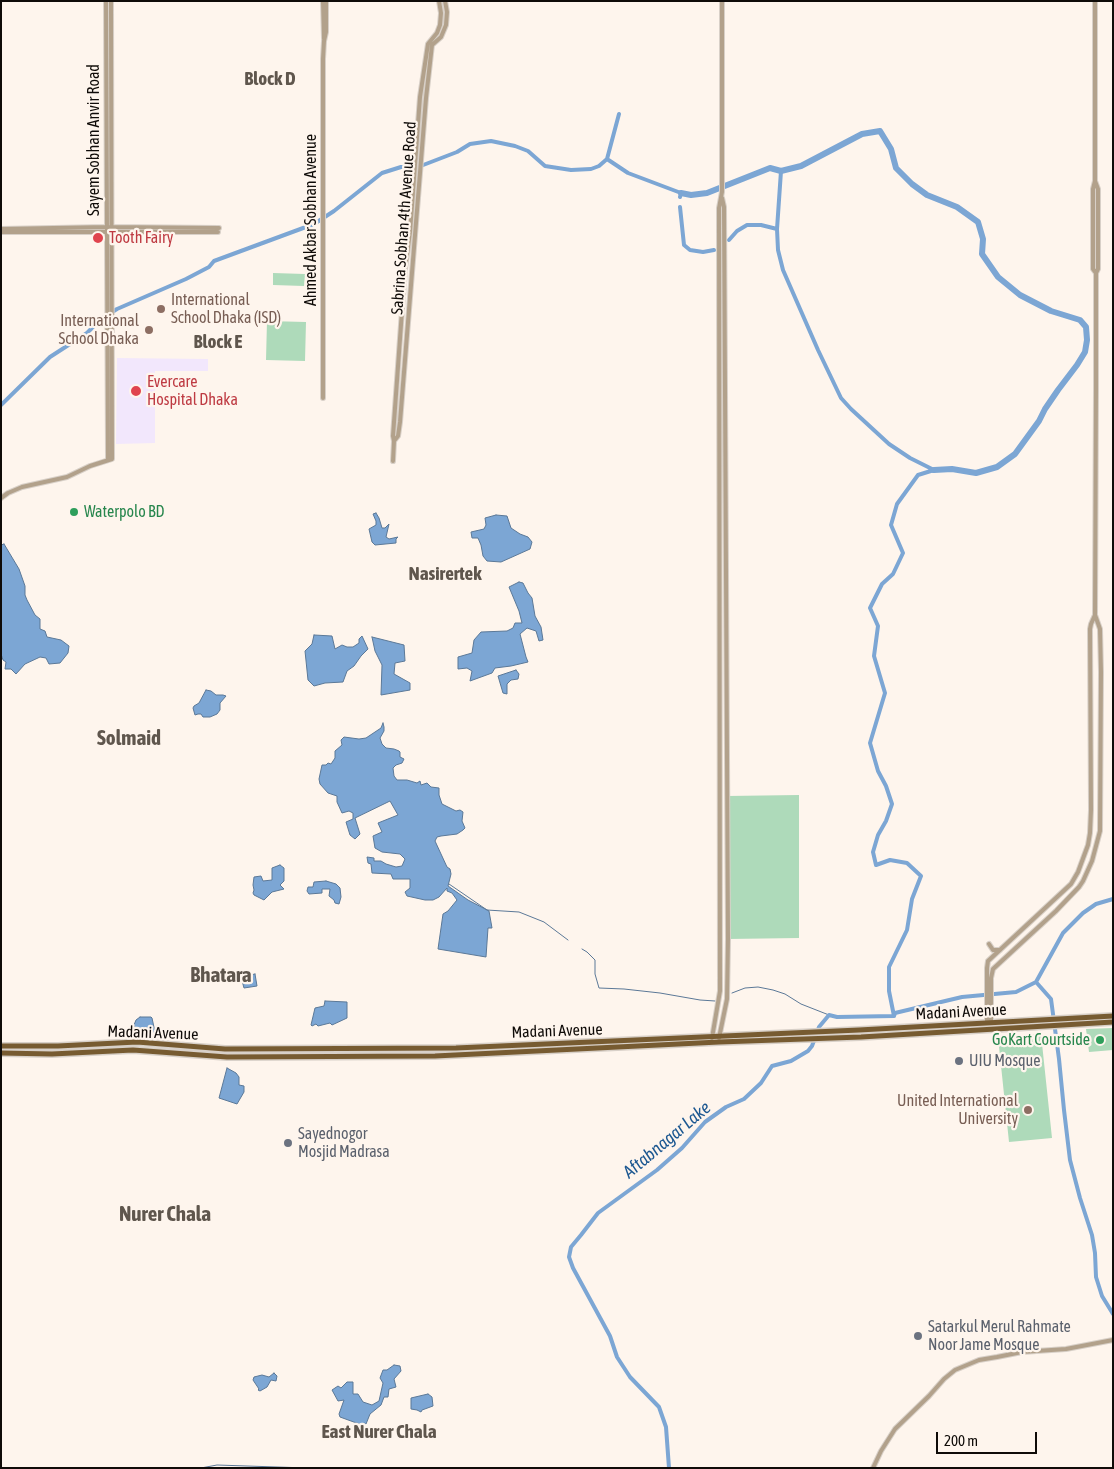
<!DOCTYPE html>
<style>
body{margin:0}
#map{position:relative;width:1114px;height:1469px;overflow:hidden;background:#fef5ed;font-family:"Asap Condensed",sans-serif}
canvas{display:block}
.frame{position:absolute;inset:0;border:2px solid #0f0b08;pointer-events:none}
.scale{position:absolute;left:936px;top:1432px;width:101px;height:22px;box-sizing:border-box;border:2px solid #0f0b08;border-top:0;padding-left:6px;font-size:15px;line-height:18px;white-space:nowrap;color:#0f0b08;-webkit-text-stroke:4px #fef5ed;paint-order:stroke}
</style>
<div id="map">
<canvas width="1114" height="1469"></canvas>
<div class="frame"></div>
<div class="scale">200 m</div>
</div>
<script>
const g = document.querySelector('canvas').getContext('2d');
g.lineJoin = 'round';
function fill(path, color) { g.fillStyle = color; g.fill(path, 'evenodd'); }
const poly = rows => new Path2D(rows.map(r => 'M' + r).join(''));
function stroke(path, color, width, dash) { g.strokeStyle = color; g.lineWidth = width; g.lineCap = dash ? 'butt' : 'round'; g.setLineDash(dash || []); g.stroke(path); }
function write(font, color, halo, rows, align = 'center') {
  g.font = font + ' "Asap Condensed",sans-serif'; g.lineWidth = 4.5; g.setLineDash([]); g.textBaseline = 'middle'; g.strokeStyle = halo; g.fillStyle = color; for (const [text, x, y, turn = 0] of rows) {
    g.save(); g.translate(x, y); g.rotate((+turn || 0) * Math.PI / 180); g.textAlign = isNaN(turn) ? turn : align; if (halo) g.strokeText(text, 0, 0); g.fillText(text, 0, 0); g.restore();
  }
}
fill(poly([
 [117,358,208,359,208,371,155,371,155,443,116,444]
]), '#f2e7fc');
fill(poly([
 [273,273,305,274,304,286,273,285],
 [267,321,306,322,305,361,266,360],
 [799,795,799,938,728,939,727,796],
 [1113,1028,1113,1050,1089,1052,1086,1029],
 [1041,1034,1052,1138,1009,1142,998,1037]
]), '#aedaba');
const water = poly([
 [376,513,379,518,382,528,385,528,389,524,386,537,389,539,398,537,396,539,396,543,375,545,372,542,369,529,376,525,376,521,373,514,376,513],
 [496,515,507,516,511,528,520,534,528,537,532,542,530,549,501,562,487,561,483,556,481,545,478,538,472,538,471,532,484,529,486,525,485,518,496,515],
 [4,544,19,569,25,586,25,595,27,600,35,615,40,619,40,629,45,631,47,637,61,640,69,646,68,653,60,663,49,664,46,658,40,657,25,664,16,674,11,669,5,669,6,662,3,660,1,654,1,545,4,544],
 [519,582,523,583,528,593,532,598,535,616,541,627,543,640,539,641,536,631,527,628,520,634,526,657,528,662,511,666,495,668,492,673,470,681,472,671,467,668,458,669,458,657,472,653,474,640,481,632,507,631,513,628,515,623,522,623,519,611,509,587,519,582],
 [314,635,332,636,335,649,342,645,347,647,353,647,359,643,359,639,362,636,368,649,361,656,354,666,347,671,343,682,325,683,314,686,308,680,305,651,312,644,314,635],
 [372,637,404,645,405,661,395,663,394,674,410,683,410,690,381,695,382,665,375,651,372,637],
 [516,670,519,674,518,679,511,680,507,684,507,694,503,693,498,676,516,670],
 [206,690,211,691,216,695,223,695,226,696,220,703,220,710,217,714,210,717,203,717,201,714,198,714,195,715,193,708,194,706,199,703,206,690],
 [383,723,384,727,384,731,380,738,382,744,386,748,394,749,399,751,400,752,400,757,404,759,402,763,396,765,393,768,394,776,397,780,407,780,417,783,420,781,421,785,427,783,431,787,439,788,439,795,442,804,456,811,460,810,463,812,462,821,465,828,463,830,457,834,441,836,437,837,435,841,447,867,450,869,451,874,448,886,468,900,489,911,492,928,488,928,486,957,438,949,443,914,448,911,457,900,452,893,447,891,447,888,439,897,433,900,425,900,407,896,405,892,410,888,410,879,393,879,391,874,372,873,371,864,368,863,367,857,374,858,374,861,381,861,386,864,396,867,402,866,405,859,400,854,382,852,375,848,373,836,382,832,378,823,398,815,390,801,355,818,360,834,355,839,350,835,346,822,353,819,353,813,349,811,342,813,337,802,337,796,328,793,320,784,319,779,322,765,326,765,328,763,331,764,335,758,335,751,342,745,341,740,344,737,359,739,366,738,381,728,383,723],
 [280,865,284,868,284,881,280,885,284,889,272,892,264,900,254,895,253,893,254,890,253,885,254,877,261,876,263,881,272,880,272,868,280,865],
 [326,881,336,884,340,888,341,897,339,904,335,903,334,900,329,896,330,889,322,889,322,893,309,894,307,891,308,887,313,887,314,882,326,881],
 [255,974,257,986,244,988,241,977,255,974],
 [325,1001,347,1002,347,1018,332,1025,330,1023,318,1026,316,1024,312,1026,311,1025,315,1008,324,1006,325,1001],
 [140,1017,151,1017,152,1018,155,1032,137,1033,134,1025,136,1020,140,1017],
 [227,1068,236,1073,239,1077,239,1085,244,1086,244,1092,237,1104,219,1098,227,1068],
 [394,1365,400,1366,401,1371,394,1379,396,1387,389,1389,388,1397,384,1397,381,1405,370,1414,366,1424,364,1423,362,1425,340,1417,339,1414,344,1400,338,1401,332,1390,338,1386,341,1388,347,1382,353,1382,353,1394,358,1394,363,1402,372,1405,379,1401,383,1383,380,1378,383,1370,387,1370,394,1365],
 [274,1373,277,1376,276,1381,271,1380,267,1387,260,1391,258,1390,259,1389,253,1380,254,1377,262,1375,269,1377,274,1373],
 [428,1394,432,1397,433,1406,422,1410,421,1412,417,1410,411,1409,411,1398,428,1394]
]);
fill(water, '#7ca6d4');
stroke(water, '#5b7897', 1);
stroke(poly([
 [449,884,487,910,519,912,544,922,568,940],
 [582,949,587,952,595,960,595,974,599,988,624,989,660,993,700,1000,715,1001],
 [732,993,745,988,758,987,773,990,785,994,801,1004,829,1015],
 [201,1468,217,1465,307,1468]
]), '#5b7897', 1);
stroke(poly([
 [607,159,619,114],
 [680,207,684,245,690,250,703,252,714,250],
 [777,229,781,171],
 [729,240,737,231,747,225,761,225,777,229,778,250,783,270,818,350,841,398,851,409,889,444,910,458,934,470,918,475,897,504,891,525,903,553,893,574,882,584,870,608,878,626,874,656,885,693,870,743,878,771,886,786,892,804,886,821,878,835,873,852,876,865,890,860,907,863,921,876,912,899,907,930,889,967,889,991,894,1016],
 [1,405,50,357,87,333,101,319,117,309,186,279,209,267,214,261,314,224,334,211,382,173,401,167,418,167,457,152,470,144,491,141,515,146,528,151,545,166,571,170,591,169,599,166,607,159,628,173,681,193,680,197],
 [1036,982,1051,999,1059,1059,1064,1110,1070,1160,1080,1198,1092,1235,1095,1253,1096,1277,1102,1296,1113,1314],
 [669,1468,666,1427,659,1407,630,1377,617,1357,610,1336,573,1268,569,1257,571,1247,581,1235,598,1213,657,1170,682,1148,705,1122,726,1107,744,1099,761,1083,772,1066,791,1061,808,1051,812,1046,819,1027,829,1015,837,1017,894,1016,895,1013,962,997,1016,992,1036,982,1063,933,1083,913,1096,904,1113,899]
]), '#7ca6d4', 4);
stroke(poly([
 [681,193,691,195,707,193,770,168,781,171,801,166,862,134,880,131,891,149,896,168,912,184,927,195,957,207,978,222,983,239,982,254,998,277,1020,295,1051,311,1080,320,1086,327,1087,340,1085,352,1077,365,1058,390,1045,409,1039,421,1015,454,997,467,976,473,952,469,934,470]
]), '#7ca6d4', 6);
const minor = poly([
 [106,1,108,460],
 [323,1,324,39],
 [1095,181,1098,189,1098,269,1096,273],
 [1,229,107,227,219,228],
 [1,232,218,232],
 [323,398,323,59,324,41,326,32,326,1],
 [394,441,398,436,400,422,426,98,432,45,441,37,446,25,447,12,445,1],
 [393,461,394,441,393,436,405,269,410,232,420,97,428,44,437,33,440,25,441,13,439,1],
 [1,498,8,493,22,487,67,477,90,466,112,459,111,1],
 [989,944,993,950,1000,950],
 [987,1022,987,968,988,961,1071,884,1078,872,1088,845,1090,833,1091,810,1090,629,1091,624,1095,615],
 [991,1022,991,978,993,969,1056,911,1079,887,1083,881,1092,861,1100,831,1101,672,1100,629,1095,615,1096,388,1096,273,1093,269,1093,189,1095,181,1095,1],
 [712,1038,720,991,719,208,722,192,722,1],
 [719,1038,727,999,728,939,724,207,722,198],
 [873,1468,881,1451,895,1429,929,1396,944,1379,955,1370,979,1360,997,1357,1022,1352,1066,1349,1113,1340]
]);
const major = poly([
 [1,1046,58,1046,137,1042,225,1049,456,1048,859,1030,1113,1016],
 [1,1053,52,1054,133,1050,227,1057,435,1056,719,1042,861,1037,1113,1022]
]);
stroke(minor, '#d8d0c8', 6);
stroke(major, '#d8d0c8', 8);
stroke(minor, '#b2a18b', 4);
stroke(major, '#775b31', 5);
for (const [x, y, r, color] of [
 [98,238,6,"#e0444e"],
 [161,309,5,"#8d6e63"],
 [149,330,5,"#8d6e63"],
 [136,391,6,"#e0444e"],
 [74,512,5,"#2e9e5b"],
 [1100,1040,5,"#2e9e5b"],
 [959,1061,5,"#6b7280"],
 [1028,1110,5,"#8d6e63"],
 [288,1143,5,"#6b7280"],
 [918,1336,5,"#6b7280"]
]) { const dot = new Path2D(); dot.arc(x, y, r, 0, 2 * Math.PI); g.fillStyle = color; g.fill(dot); stroke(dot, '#fef5ed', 2); }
write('16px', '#0f0b08', '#fef5ed', [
 ["Sayem Sobhan Anvir Road",94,140,-90],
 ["Sabrina Sobhan 4th Avenue Road",404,218,-86],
 ["Ahmed Akbar Sobhan Avenue",311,220,-90],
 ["Madani Avenue",961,1012,-3],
 ["Madani Avenue",557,1031,-2],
 ["Madani Avenue",153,1033,2]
]);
write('16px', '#be3a42', '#fef5ed', [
 ["Tooth Fairy",109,238],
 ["Evercare",147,382],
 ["Hospital Dhaka",147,400]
], 'left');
write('16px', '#785e54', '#fef5ed', [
 ["International",171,300,"left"],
 ["School Dhaka (ISD)",171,318,"left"],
 ["International",139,321],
 ["School Dhaka",139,339],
 ["United International",1018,1101],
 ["University",1018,1119]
], 'right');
write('16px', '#27864d', '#fef5ed', [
 ["Waterpolo BD",84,512],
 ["GoKart Courtside",1090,1040,"right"]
], 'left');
write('16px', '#5b616d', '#fef5ed', [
 ["UIU Mosque",969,1061],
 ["Sayednogor",298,1134],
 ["Mosjid Madrasa",298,1152],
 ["Satarkul Merul Rahmate",928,1327],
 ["Noor Jame Mosque",928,1345]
], 'left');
write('italic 18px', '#1d5891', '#fef5ed', [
 ["Aftabnagar Lake",667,1140,-40]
]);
write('bold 19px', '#5f564d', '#fef5ed', [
 ["Block D",270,79],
 ["Block E",218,342],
 ["Nasirertek",445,574],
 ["East Nurer Chala",379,1432]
]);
write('bold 21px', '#5f564d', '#fef5ed', [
 ["Solmaid",129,738],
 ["Bhatara",221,975],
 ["Nurer Chala",165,1214]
]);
</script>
